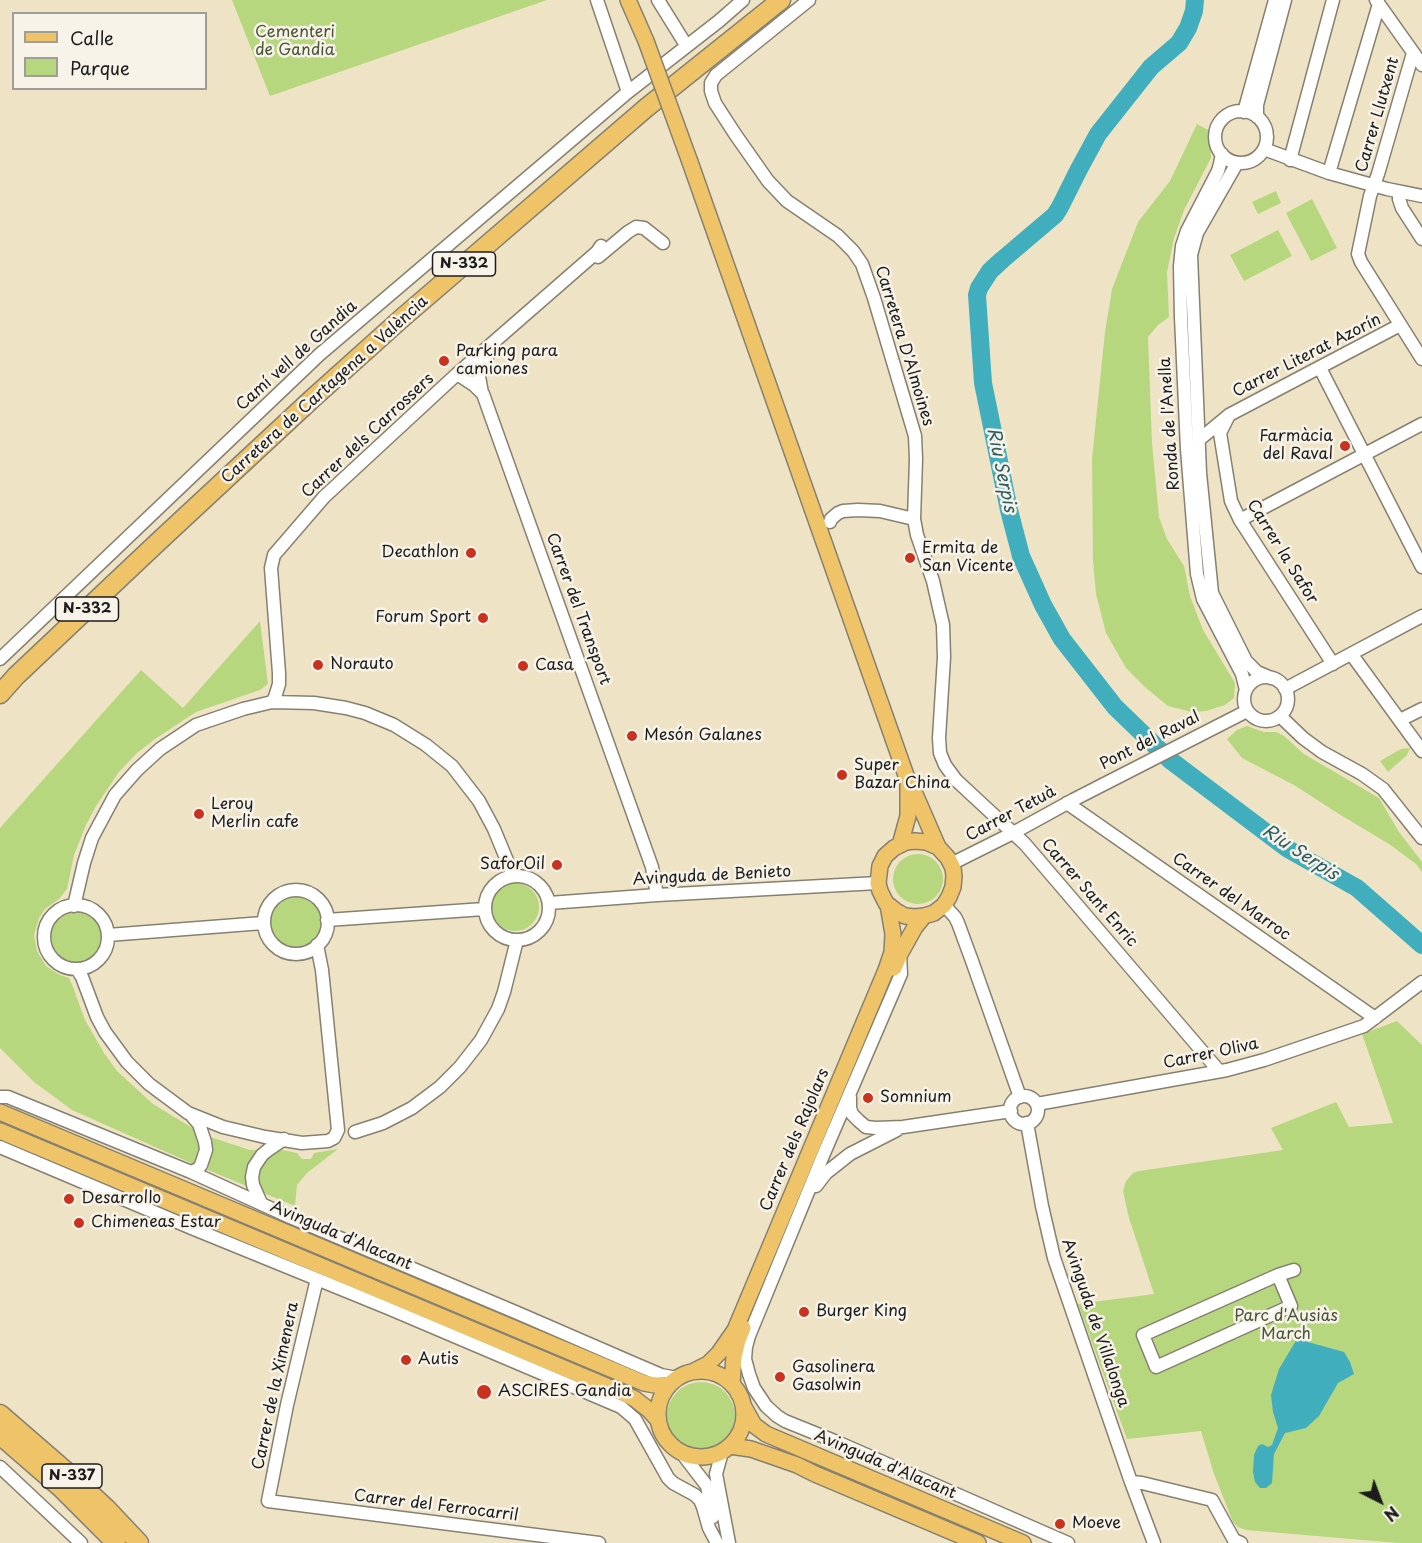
<!DOCTYPE html>
<meta charset="utf-8">
<style>
body{margin:0}
#map{position:relative;width:1422px;height:1543px;overflow:hidden;background:#efe3c6;font-family:"Playpen Sans",sans-serif}
canvas{display:block}
.legend{position:absolute;left:12px;top:12px;width:195px;height:78px;box-sizing:border-box;background:#f7f3e8;border:2px solid #9f9d96;margin:0;padding:8px 10px;list-style:none;font-size:18px;color:#1c1c1c}
.legend li{display:flex;align-items:center;gap:12px;height:30px}
.legend b{width:30px;border:2px solid #9f9d96}
.north{position:absolute;left:1350px;top:1471px;width:60px;height:60px;-webkit-text-stroke:4px #f7f3e8;paint-order:stroke;rotate:138deg;font-size:16px;font-weight:700;line-height:24px;text-align:center;color:#1c1c1c}
.north::after{content:'';display:block;margin:auto;width:21px;height:27px;background:#1c1c1c;clip-path:polygon(50% 0,100% 100%,50% 72%,0 100%)}
</style>
<div id="map">
<canvas width="1422" height="1543"></canvas>
<ul class="legend">
<li><b style="height:8px;background:#efc469"></b>Calle</li>
<li><b style="height:16px;background:#b6d77e"></b>Parque</li>
</ul>
<div class="north">N</div>
</div>
<script>
const g = document.querySelector('canvas').getContext('2d');
g.lineJoin = 'round';
function fill(path, color) { g.fillStyle = color; g.fill(path, 'evenodd'); }
const poly = rows => new Path2D(rows.map(r => 'M' + r).join(''));
function stroke(path, color, width, dash) { g.strokeStyle = color; g.lineWidth = width; g.lineCap = dash ? 'butt' : 'round'; g.setLineDash(dash || []); g.stroke(path); }
function write(font, color, halo, rows, align = 'center') {
  g.font = font + ' "Playpen Sans",sans-serif'; g.lineWidth = 5; g.setLineDash([]); g.textBaseline = 'middle'; g.strokeStyle = halo; g.fillStyle = color; for (const [text, x, y, turn = 0] of rows) {
    g.save(); g.translate(x, y); g.rotate((+turn || 0) * Math.PI / 180); g.textAlign = isNaN(turn) ? turn : align; if (halo) g.strokeText(text, 0, 0); g.fillText(text, 0, 0); g.restore();
  }
}
fill(poly([
 [232,0,547,0,270,96],
 [1197,124,1210,131,1211,158,1184,210,1174,238,1167,272,1169,317,1158,325,1148,337,1152,443,1159,517,1167,539,1184,566,1190,596,1203,630,1235,683,1234,698,1225,705,1206,711,1192,712,1168,706,1146,688,1126,668,1106,633,1096,594,1093,560,1092,459,1105,332,1112,289,1138,222,1170,181],
 [1276,191,1281,203,1258,214,1252,202],
 [1312,199,1337,248,1311,261,1286,213],
 [1278,230,1292,256,1244,281,1230,255],
 [260,621,268,684,260,690,196,712,155,739,137,753,119,772,96,806,86,825,74,855,67,889,59,899,45,909,39,918,34,935,37,951,46,966,60,975,69,978,73,987,85,1020,104,1053,117,1071,153,1104,204,1135,250,1150,277,1149,297,1153,302,1159,311,1159,314,1153,338,1149,307,1173,297,1185,295,1206,191,1163,72,1110,34,1082,0,1048,0,828,141,670,183,708],
 [1247,726,1264,732,1276,732,1284,736,1304,754,1379,798,1399,832,1422,862,1422,872,1416,864,1389,844,1339,814,1294,785,1242,758,1227,739,1237,730],
 [1410,748,1407,755,1388,772,1380,761,1401,749],
 '893 879a25 25 0 1 1 50 0a25 25 0 1 1-50 0Z',
 '491 907a24 24 0 1 1 48 0a24 24 0 1 1-48 0Z',
 '271 922a25 25 0 1 1 50 0a25 25 0 1 1-50 0Z',
 '51 937a25 25 0 1 1 50 0a25 25 0 1 1-50 0Z',
 [1397,1021,1422,1045,1422,1543,1398,1543,1246,1530,1238,1527,1233,1522,1214,1474,1201,1431,1127,1439,1078,1304,1154,1294,1129,1218,1123,1191,1126,1181,1133,1173,1139,1171,1283,1150,1271,1128,1336,1102,1349,1127,1393,1123,1362,1034],
 '667 1416a34 34 0 1 1 68 0a34 34 0 1 1-68 0Z'
]), '#b6d77e');
fill(poly([
 [1297,1339,1344,1352,1350,1362,1354,1374,1338,1383,1319,1416,1306,1428,1285,1433,1274,1454,1272,1483,1266,1488,1260,1488,1255,1482,1253,1472,1254,1455,1258,1446,1262,1444,1268,1447,1272,1445,1278,1428,1273,1412,1271,1395,1279,1369]
]), '#41aebe');
stroke(poly([
 [1195,0,1194,11,1188,28,1179,43,1151,67,1098,134,1078,171,1060,207,1055,215,1002,260,990,271,979,288,977,295,983,383,1009,510,1021,556,1043,605,1062,639,1115,707,1170,760,1288,849,1357,888,1422,945]
]), '#41aebe', 18);
const minor = poly([
 [597,0,628,92],
 [658,0,686,45],
 [809,0,716,75,711,83,711,91,715,103,735,134,768,181,787,201,838,236,853,251,862,264,874,298,915,436,916,459,914,519],
 [1376,0,1422,65],
 [1413,53,1378,174,1370,196,1358,254,1361,262,1422,359],
 '1215 137a26 26 0 1 1 52 0a26 26 0 1 1-52 0Z',
 [1244,112,1275,0],
 [1257,117,1257,105,1285,0],
 [1264,149,1329,173,1387,189,1422,196],
 [1222,154,1220,164,1218,171,1187,231,1182,246,1180,266,1181,317,1187,449,1197,574,1203,599,1242,674,1246,690],
 [1290,160,1333,0],
 [1237,163,1197,233,1191,255,1200,473,1212,593,1246,661,1257,672,1271,678],
 [1329,173,1379,4],
 [1399,192,1399,199,1402,208,1422,239],
 [598,257,628,232,636,227,644,228,663,243],
 [1320,368,1422,567],
 [457,374,474,385,483,394,652,867,657,895],
 [482,393,478,371,480,363,489,354],
 [1229,415,1220,433,1231,501,1240,520,1333,664],
 [1200,439,1229,415,1400,325],
 [1240,520,1422,424],
 [830,522,831,519,838,513,843,511,858,510,880,511,914,519,917,535,933,581,943,625,944,657,939,738,940,753,945,765,956,780,1025,844,1219,1071],
 [1352,655,1422,751],
 [0,659,319,355,628,92,719,21,743,0],
 '1244 699a22 22 0 1 1 44 0a22 22 0 1 1-44 0Z',
 [1285,689,1422,616],
 [272,702,275,697,279,684,279,673,271,568,274,555,324,497,457,374,597,252,601,246],
 [1280,716,1303,738,1322,752,1362,774,1383,789,1422,838],
 [1400,720,1422,709],
 [1067,803,1375,1018],
 [951,864,1013,833,1073,800,1247,711],
 '485 908a32 32 0 1 1 64 0a32 32 0 1 1-64 0Z',
 '264 922a32 32 0 1 1 64 0a32 32 0 1 1-64 0Z',
 [549,903,657,895,878,883],
 [944,905,955,917,958,923,972,961,1020,1097],
 '44 937a32 32 0 1 1 64 0a32 32 0 1 1-64 0Z',
 [74,906,84,863,92,838,115,795,137,770,160,749,196,725,243,709,272,702,314,703,346,708,365,713,394,725,426,745,452,766,479,801,494,829,513,875],
 [327,920,484,909],
 [108,935,263,923],
 [900,954,901,974,822,1158,749,1336,746,1347,745,1359,749,1374,754,1388,766,1406,777,1416,785,1421,837,1442,1068,1543],
 [77,969,82,977,97,1017,105,1032,127,1062,149,1084,188,1113,223,1127,265,1137,302,1143,328,1141,334,1138,338,1130,322,970,317,945],
 '1010 1110a14 14 0 1 1 28 0a14 14 0 1 1-28 0Z',
 [0,1097,8,1097,191,1172,290,1217,520,1314,633,1363,661,1375,677,1378],
 [850,1097,850,1108,852,1114,859,1121,866,1127,876,1128,903,1127,1011,1111],
 [1037,1104,1227,1070,1264,1060,1364,1026,1422,982],
 [1027,1123,1042,1206,1054,1258,1131,1482,1154,1543],
 [355,1132,383,1123,412,1108,440,1087,460,1067,481,1040,498,1009,504,992,517,940],
 [0,1147,194,1229,388,1308,621,1407,635,1419,668,1478,673,1483,695,1495,700,1500,703,1507,709,1528,717,1543],
 [191,1172,198,1169,201,1165,206,1150,205,1142,199,1124,192,1116],
 [816,1186,826,1173,850,1154,897,1130],
 [261,1203,253,1185,252,1177,254,1167,262,1155,268,1150,284,1139],
 [1278,1275,1291,1306,1156,1367,1143,1335,1278,1275,1294,1270],
 [317,1279,287,1405,268,1501,599,1543],
 [681,1452,707,1486,713,1517],
 [722,1452,716,1474,729,1543],
 [0,1467,81,1543],
 [1131,1482,1142,1483,1212,1500,1234,1540,1241,1543]
]);
const major = poly([
 [628,0,646,41],
 [690,162,908,781,915,794,938,847,948,858,953,868,954,876,953,887,949,897,944,905,934,913,924,916,915,917,905,916,896,911,886,903,880,891,878,883,880,866,885,856,894,848,906,842,915,841,926,842,938,847],
 [900,845,908,816,908,784],
 [894,968,900,954,915,927,924,916],
 [0,1112,644,1383,655,1385,670,1384],
 [0,1131,623,1393,635,1399,649,1410,658,1420],
 '658 1414a43 43 0 1 1 86 0a43 43 0 1 1-86 0Z',
 [694,1371,708,1364,719,1353,735,1330,886,970,892,952,893,934,888,905],
 [732,1383,734,1357,738,1340,743,1328],
 [744,1407,754,1425,766,1434,1023,1543],
 [730,1446,751,1449,797,1465,815,1474,978,1543]
]);
const highway = poly([
 [0,694,16,676,158,542,313,398,401,319,646,108,781,0],
 [0,1414,75,1479,107,1509,139,1543],
 [0,1435,61,1488,116,1543]
]);
stroke(minor, '#868071', 15);
stroke(major, '#868071', 18);
stroke(highway, '#868071', 21);
stroke(minor, '#fff', 12);
stroke(major, '#efc469', 15);
stroke(highway, '#efc469', 18);
const majorBridge = poly([
 [646,41,690,162]
]);
stroke(majorBridge, '#868071', 18, []);
stroke(majorBridge, '#efc469', 15);
for (const [x, y, r, color] of [
 [444,361,6,"#c8321e"],
 [1345,446,6,"#c8321e"],
 [471,553,6,"#c8321e"],
 [910,558,6,"#c8321e"],
 [483,618,6,"#c8321e"],
 [318,665,6,"#c8321e"],
 [523,666,6,"#c8321e"],
 [632,736,6,"#c8321e"],
 [842,775,6,"#c8321e"],
 [199,814,6,"#c8321e"],
 [557,865,6,"#c8321e"],
 [868,1098,6,"#c8321e"],
 [69,1199,6,"#c8321e"],
 [79,1223,6,"#c8321e"],
 [804,1312,6,"#c8321e"],
 [406,1360,6,"#c8321e"],
 [780,1377,6,"#c8321e"],
 [484,1392,8,"#c8321e"],
 [1060,1524,6,"#c8321e"]
]) { const dot = new Path2D(); dot.arc(x, y, r, 0, 2 * Math.PI); g.fillStyle = color; g.fill(dot); stroke(dot, '#f7f3e8', 2); }
for (const [x, y, w] of [
 [464,264,63],
 [87,609,63],
 [72,1476,60]
]) { const box = new Path2D(); box.roundRect(x - w / 2, y - 12, w, 24, 4.5); g.fillStyle = '#f7f3e8'; g.fill(box); stroke(box, '#1c1c1c', 1.5); }
write('bold 15px', '#1c1c1c', null, [
 ["N-332",464,264],
 ["N-332",87,609],
 ["N-337",72,1476]
]);
write('16px', '#4a5439', '#f7f3e8', [
 ["Cementeri",295,33],
 ["de Gandia",295,51],
 ["Parc d'Ausiàs",1286,1317],
 ["March",1286,1335]
]);
write('16px', '#1c1c1c', '#f7f3e8', [
 ["Carrer Llutxent",1378,115,-74],
 ["Carretera D'Almoines",904,346,73],
 ["Camí vell de Gandia",297,356,-42],
 ["Carrer Literat Azorín",1307,356,-27],
 ["Carretera de Cartagena a València",325,390,-42],
 ["Ronda de l'Anella",1170,424,-94],
 ["Carrer dels Carrossers",368,436,-43],
 ["Carrer la Safor",1282,552,58],
 ["Carrer del Transport",578,609,70],
 ["Pont del Raval",1150,741,-27],
 ["Carrer Tetuà",1011,814,-28],
 ["Avinguda de Benieto",712,876,-3],
 ["Carrer Sant Enric",1089,893,49],
 ["Carrer del Marroc",1231,897,35],
 ["Carrer Oliva",1211,1054,-12],
 ["Carrer dels Rajolars",795,1140,-67],
 ["Avinguda d'Alacant",341,1236,23],
 ["Avinguda de Villalonga",1095,1323,71],
 ["Carrer de la Ximenera",276,1386,-78],
 ["Avinguda d'Alacant",885,1465,23],
 ["Carrer del Ferrocarril",436,1506,7]
]);
write('16px', '#1c1c1c', '#f7f3e8', [
 ["Parking para",456,352],
 ["camiones",456,370],
 ["Farmàcia",1333,437,"right"],
 ["del Raval",1333,455,"right"],
 ["Ermita de",922,549],
 ["San Vicente",922,567],
 ["Decathlon",459,553,"right"],
 ["Forum Sport",471,618,"right"],
 ["Norauto",330,665],
 ["Casa",535,666],
 ["Mesón Galanes",644,736],
 ["Super",854,766],
 ["Bazar China",854,784],
 ["Leroy",211,805],
 ["Merlin cafe",211,823],
 ["SaforOil",545,865,"right"],
 ["Somnium",880,1098],
 ["Desarrollo",81,1199],
 ["Chimeneas Estar",91,1223],
 ["Burger King",816,1312],
 ["Autis",418,1360],
 ["Gasolinera",792,1368],
 ["Gasolwin",792,1386],
 ["ASCIRES Gandia",498,1392],
 ["Moeve",1072,1524]
], 'left');
write('italic 18px', '#2d5e65', '#f7f3e8', [
 ["Riu Serpis",1001,470,78],
 ["Riu Serpis",1300,853,33]
]);
</script>
